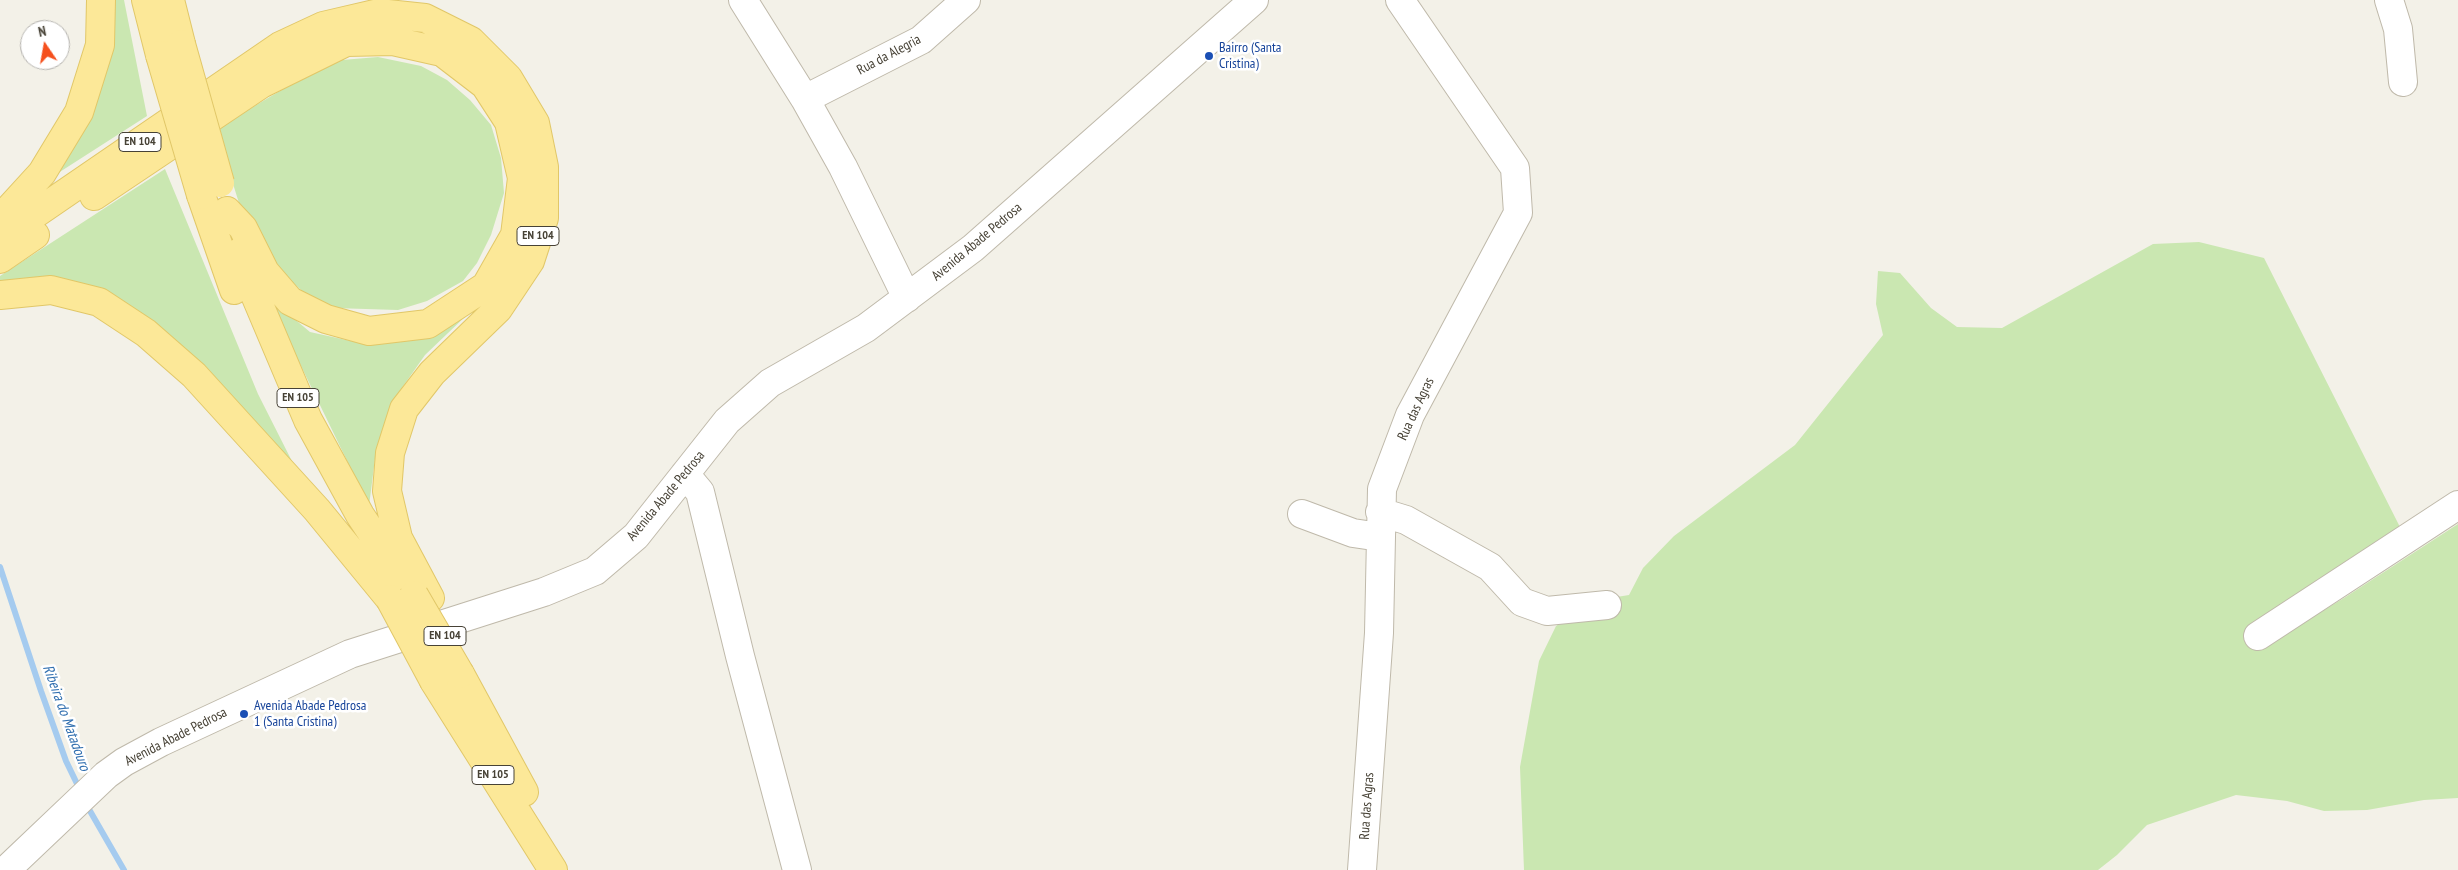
<!DOCTYPE html>
<style>
body{margin:0}
#map{position:relative;width:2458px;height:870px;overflow:hidden;background:#f3f1e8;font-family:"PT Sans Narrow",sans-serif}
canvas{display:block}
.north{position:absolute;left:20px;top:20px;width:50px;height:50px;box-sizing:border-box;background:#fff;border:1px solid #b5b3af;border-radius:50%;rotate:348deg;font-size:14px;font-weight:700;line-height:20px;text-align:center;color:#474236}
.north::after{content:'';display:block;margin:auto;width:18px;height:22px;background:#f5501d;clip-path:polygon(50% 0,100% 100%,50% 72%,0 100%)}
</style>
<div id="map">
<canvas width="2458" height="870"></canvas>
<div class="north">N</div>
</div>
<script>
const g = document.querySelector('canvas').getContext('2d');
g.lineJoin = 'round';
function fill(path, color) { g.fillStyle = color; g.fill(path, 'evenodd'); }
const poly = rows => new Path2D(rows.map(r => 'M' + r).join(''));
function stroke(path, color, width, dash) { g.strokeStyle = color; g.lineWidth = width; g.lineCap = dash ? 'butt' : 'round'; g.setLineDash(dash || []); g.stroke(path); }
function write(font, color, halo, rows, align = 'center') {
  g.font = font + ' "PT Sans Narrow",sans-serif'; g.lineWidth = 5; g.setLineDash([]); g.textBaseline = 'middle'; g.strokeStyle = halo; g.fillStyle = color; for (const [text, x, y, turn = 0] of rows) {
    g.save(); g.translate(x, y); g.rotate((+turn || 0) * Math.PI / 180); g.textAlign = isNaN(turn) ? turn : align; if (halo) g.strokeText(text, 0, 0); g.fillText(text, 0, 0); g.restore();
  }
}
fill(poly([
 [108,0,124,0,147,116,41,184],
 [378,57,421,66,447,80,470,100,491,125,501,158,504,193,491,235,477,263,463,281,427,301,398,310,333,308,302,291,264,256,243,216,216,129,305,76,342,60],
 [165,169,258,394,303,483,131,310,0,284,0,276],
 [2199,242,2264,258,2402,531,2261,648,2344,598,2458,524,2458,798,2424,800,2367,810,2324,811,2287,801,2236,795,2147,825,2117,855,2098,870,1524,870,1520,767,1539,661,1556,626,1598,600,1629,595,1643,568,1674,536,1795,445,1883,335,1876,304,1878,271,1900,273,1931,308,1957,327,2002,328,2153,244],
 [267,296,310,332,360,343,470,312,425,355,392,402,376,451,369,506]
]), '#cae7b1');
stroke(poly([
 [0,567,41,691,66,761,80,790],
 [86,804,124,870]
]), '#a5cbef', 6);
const minor = poly([
 [743,0,805,99,843,167,907,298],
 [2389,0,2398,29,2403,82],
 [805,99,921,40,966,0],
 [685,474,700,492,740,656,797,870],
 [1380,512,1406,520,1490,567,1522,602,1547,611,1607,605],
 [1302,514,1353,533,1380,537],
 [2258,636,2458,505],
 [6,870,106,775,124,762,161,742,350,654,544,592,595,571,636,536,727,421,770,383,866,328,973,248,1254,0],
 [1362,870,1379,633,1382,489,1410,415,1518,213,1515,168,1400,0]
]);
const major = poly([
 [146,0,160,55],
 [170,0,181,44],
 [201,195,234,290],
 [94,196,261,84,346,42,393,41,442,52,485,85,509,122,522,178,515,235,486,286,428,324,369,331,326,319,290,301,265,272,243,228,227,211],
 [0,219,42,173,79,112,100,45,101,0],
 [0,238,280,46,323,26,379,13,425,18,471,41,508,78,535,123,544,167,544,218,530,261,498,309,432,373,404,409,390,453,387,491,398,538,430,598],
 [240,252,247,276,308,420,360,515,400,575],
 [0,259,35,235],
 [0,295,51,290,99,302,146,333,194,375,317,510,390,599],
 [460,674,524,792],
 [434,681,553,870]
]);
stroke(minor, '#bfb9aa', 30);
stroke(major, '#e1c768', 30);
stroke(minor, '#fff', 28);
stroke(major, '#fce898', 28);
const majorBridge = poly([
 [181,44,220,183],
 [160,55,201,195],
 [414,595,460,674],
 [390,599,434,681]
]);
stroke(majorBridge, '#e1c768', 30, []);
stroke(majorBridge, '#fce898', 28);
for (const [x, y, r, color] of [
 [1209,56,5,"#1a4fb4"],
 [244,714,5,"#1a4fb4"]
]) { const dot = new Path2D(); dot.arc(x, y, r, 0, 2 * Math.PI); g.fillStyle = color; g.fill(dot); stroke(dot, '#fff', 2); }
for (const [x, y, w] of [
 [140,142,42],
 [538,236,42],
 [298,398,42],
 [445,636,42],
 [493,775,42]
]) { const box = new Path2D(); box.roundRect(x - w / 2, y - 9.5, w, 19, 4); g.fillStyle = '#fff'; g.fill(box); stroke(box, '#474236', 1); }
write('bold 12px', '#474236', null, [
 ["EN 104",140,142],
 ["EN 104",538,236],
 ["EN 105",298,398],
 ["EN 104",445,636],
 ["EN 105",493,775]
]);
write('14px', '#164399', '#fff', [
 ["Bairro (Santa",1219,48],
 ["Cristina)",1219,64],
 ["Avenida Abade Pedrosa",254,706],
 ["1 (Santa Cristina)",254,722]
], 'left');
write('14px', '#474236', '#fff', [
 ["Rua da Alegria",889,55,-28],
 ["Avenida Abade Pedrosa",977,242,-40],
 ["Rua das Agras",1416,409,-65],
 ["Avenida Abade Pedrosa",666,496,-50],
 ["Avenida Abade Pedrosa",176,737,-27],
 ["Rua das Agras",1367,806,-86]
]);
write('italic 15px', '#3270b0', '#fff', [
 ["Ribeira do Matadouro",66,718,70]
]);
</script>
